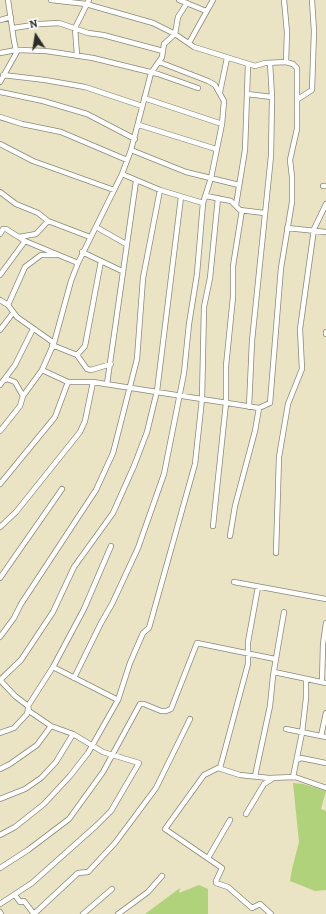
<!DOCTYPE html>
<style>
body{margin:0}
#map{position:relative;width:326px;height:914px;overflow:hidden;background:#eae4c4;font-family:Alegreya,serif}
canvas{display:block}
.north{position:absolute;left:16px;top:16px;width:40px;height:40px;-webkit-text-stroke:3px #fff;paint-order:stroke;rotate:348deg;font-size:11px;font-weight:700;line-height:16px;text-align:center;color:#2b2b2b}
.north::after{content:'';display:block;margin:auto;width:14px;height:18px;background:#2b2b2b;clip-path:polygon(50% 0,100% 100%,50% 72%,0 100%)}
</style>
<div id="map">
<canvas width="326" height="914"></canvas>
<div class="north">N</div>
</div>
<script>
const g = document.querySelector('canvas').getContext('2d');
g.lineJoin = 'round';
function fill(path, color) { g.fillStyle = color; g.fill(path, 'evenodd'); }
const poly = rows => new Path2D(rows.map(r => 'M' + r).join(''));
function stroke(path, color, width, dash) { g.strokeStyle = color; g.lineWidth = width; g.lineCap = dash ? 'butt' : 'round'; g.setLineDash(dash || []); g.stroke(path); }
fill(poly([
 [293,783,303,784,326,791,321,809,326,811,326,890,315,891,290,881,292,869,299,842],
 [199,885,208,889,208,914,145,914,180,888,179,893]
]), '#b0d27a');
const minor = poly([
 [8,0,14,41,16,50,18,50],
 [51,0,86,4,153,23,175,34,194,47,255,66,265,63,286,62,293,64,297,68,297,129,290,160,292,177,292,202,281,268,270,403,259,408,255,431,235,506,230,536],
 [179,0,206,11],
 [284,0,287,32,286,62],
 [0,20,11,17],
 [13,28,40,24,59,23,88,33,103,35,163,51],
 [189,43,213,0],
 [18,50,46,51,93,58,158,74,198,88],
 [0,53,16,50],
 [77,55,75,28,89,0],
 [3,75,45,80,85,87,142,106],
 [0,82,18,50],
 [0,92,43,101,87,114,135,139],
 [220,92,227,58],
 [247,94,248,64],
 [144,98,222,124],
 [298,99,312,90,314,31,312,0],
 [0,117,22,124,61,132,127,160],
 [139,125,216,149],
 [0,144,33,161,114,190],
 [131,150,186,172,239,185],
 [122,174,160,190,203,203],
 [323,186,326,186],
 [0,192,16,204,38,213,48,221,90,237],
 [206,196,231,201,240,210,264,213],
 [236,205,245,150,247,94,272,97],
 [96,227,126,244],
 [287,228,326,232],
 [0,234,3,229,6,229,25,241,78,263],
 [19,237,36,234,48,221],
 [82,252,122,271],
 [0,275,25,241],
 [0,300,8,305,17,317,54,343],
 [8,305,25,267,41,255,56,255],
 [0,330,13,313],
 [326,334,326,332],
 [52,345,77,355,87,369,91,370,111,364],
 [77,355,85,346,101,261],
 [42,370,68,382,93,382,259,408],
 [3,381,7,379,15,382,23,396],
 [107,384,136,181],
 [0,385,15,365,33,329],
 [249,407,252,341,271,156,272,97,270,63],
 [0,431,20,406,23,396,42,370,54,343,71,281,78,263,122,174,131,150,151,73,162,57,164,44,175,34,178,17,187,3],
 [0,484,55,417,68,382],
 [213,526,226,403,226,366,233,297,233,266,242,210],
 [0,527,16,512,80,432,85,421,93,382],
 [276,553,279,457,288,404,302,369,300,329,314,229,326,204],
 [0,578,62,489],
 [234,582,326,599],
 [0,637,14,618,21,604,96,490,113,453,137,359,143,278,160,190],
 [53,667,118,700],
 [274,672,326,683],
 [74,678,101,623,112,604,138,548,164,474,184,373,189,324,197,274,203,203,211,178,222,124,224,101,215,85,208,81,159,62],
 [0,680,21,660,53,612,74,567,113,513,134,466,147,432,157,391,181,197],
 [0,680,15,696,28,706,29,711,51,726,73,734,103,752,139,763,111,811,97,825,32,883,0,904],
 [322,682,323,644,326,623],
 [28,706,53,667,84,609,111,546],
 [286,729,326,737],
 [0,733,14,728,27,714,28,709],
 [321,736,326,713],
 [297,760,301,758,326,763],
 [220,768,248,664,248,642,258,587],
 [0,769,10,764,37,745,51,726],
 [255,776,270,706,273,676,284,612],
 [293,777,302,733,306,698,306,679],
 [0,799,25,789,41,778,56,762,73,734],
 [246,814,264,784,272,779],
 [0,835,15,827,44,804,70,776,88,753,118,700,130,663,143,633,149,628,195,464,202,399,204,307,210,278,218,198],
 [208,858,230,820],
 [0,868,28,850,69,819,103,772,140,704,144,704,161,711,166,711,171,709,197,643,275,659],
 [15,895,20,902,24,901,34,914],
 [0,912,1,914],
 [34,914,78,873,88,872,115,843,156,788,190,719],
 [83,914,112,889],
 [118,914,148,892,162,876],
 [271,914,260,904,252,908,228,887,216,883,216,881,222,868,165,829,204,775,218,768,240,775,269,778,295,777,326,788]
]);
stroke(minor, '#8a8878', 6);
stroke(minor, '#fff', 4.5);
</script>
